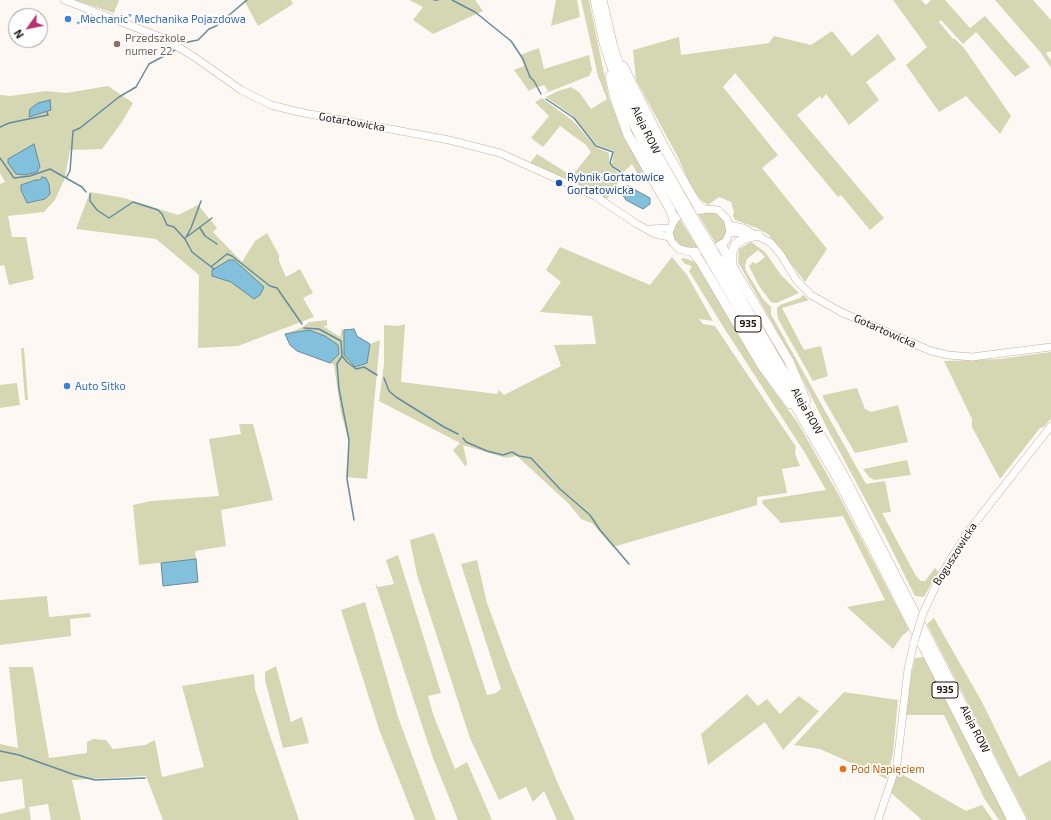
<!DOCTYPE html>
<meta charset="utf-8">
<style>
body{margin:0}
#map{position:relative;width:1051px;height:820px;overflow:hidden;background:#fef8f4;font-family:"Exo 2",sans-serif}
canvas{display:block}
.north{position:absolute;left:8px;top:8px;width:40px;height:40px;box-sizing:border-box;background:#fff;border:1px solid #a5a19e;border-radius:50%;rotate:237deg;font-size:11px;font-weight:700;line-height:16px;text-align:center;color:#1d130d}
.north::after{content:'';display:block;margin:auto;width:14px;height:18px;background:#b73070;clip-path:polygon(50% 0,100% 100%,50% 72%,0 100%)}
</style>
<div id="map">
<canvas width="1051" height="820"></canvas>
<div class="north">N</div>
</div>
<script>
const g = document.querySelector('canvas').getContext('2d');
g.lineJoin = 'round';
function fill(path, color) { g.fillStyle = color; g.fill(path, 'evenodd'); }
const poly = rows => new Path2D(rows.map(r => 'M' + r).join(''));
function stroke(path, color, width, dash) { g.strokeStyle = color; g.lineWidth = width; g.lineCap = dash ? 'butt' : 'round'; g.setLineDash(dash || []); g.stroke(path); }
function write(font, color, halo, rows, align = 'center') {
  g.font = font + ' "Exo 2",sans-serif'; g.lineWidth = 3.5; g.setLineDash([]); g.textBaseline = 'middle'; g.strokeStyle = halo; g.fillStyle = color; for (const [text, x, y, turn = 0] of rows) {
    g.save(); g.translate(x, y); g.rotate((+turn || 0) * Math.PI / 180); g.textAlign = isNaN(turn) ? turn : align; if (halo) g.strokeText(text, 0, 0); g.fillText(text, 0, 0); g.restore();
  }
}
fill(poly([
 [74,0,119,0,114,13],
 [244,0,291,0,293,4,258,26],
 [409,0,475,0,483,11,433,34,413,20,423,7],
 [556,0,577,0,580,17,551,26],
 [581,0,589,0,609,98,626,142,644,171,638,175,632,164,624,172,615,167,612,164,614,151,597,145,572,115,546,97,558,91,571,87,579,92,591,109,607,99,598,76],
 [893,0,921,0,926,5,931,0,945,0,970,28,985,16,1030,67,1015,77,976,32,963,44,941,20,939,22,953,39,955,39,964,48,1011,116,1000,134,966,96,939,112,906,65,927,47],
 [995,0,1033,0,1051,20,1051,51,1046,53,1051,61,1051,68,1041,53],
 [832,31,852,56,878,34,896,59,866,82,879,100,849,125,826,94,822,99,820,96,797,115,884,218,870,230,841,195,838,197,735,73,723,87,778,155,762,168,827,249,805,282,769,235,757,228,735,220,733,216,734,212,731,202,719,197,708,205,701,200,690,185,679,159,636,80,633,50,679,37,681,55,769,43,774,36,811,45],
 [539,48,544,69,589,55,592,70,589,76,543,94,548,91,544,85,539,87,538,86,529,91,514,70,524,66,520,55],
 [108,86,133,103,122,122,102,149,70,150,65,178,55,200,44,212,8,216,12,237,26,237,34,279,9,285,4,265,0,266,0,184,5,182,0,173,0,95,10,96,46,91,66,93],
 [35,180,40,180,50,194,45,199,27,203,21,190,21,185],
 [542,98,573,121,597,148,609,153,609,164,617,172,624,174,607,199,530,163,537,154,572,176,591,152,586,145,560,126,543,147,531,138,549,116,535,102],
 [90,192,124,198,178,215,198,205,217,228,213,232,242,262,255,241,267,233,279,255,279,261,286,277,300,269,313,293,303,298,314,317,238,346,198,348,199,275,156,239,76,229],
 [710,212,721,216,727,228,724,238,716,244,698,214],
 [679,218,698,248,683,247,676,242,672,233,673,226],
 [751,242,765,252,781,275,799,293,776,303,771,302,759,286,749,266,753,262,756,264,765,257,758,250,747,259,745,266,746,271,763,299,771,307,771,314,777,325,866,484,885,481,891,512,882,513,916,576,921,581,925,581,935,568,938,572,924,597,915,596,885,536,829,432,793,360,738,262,739,249],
 [560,247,650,285,672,257,687,275,713,321,699,319,703,324,715,326,796,447,795,454,800,466,782,469,787,493,757,497,757,505,613,547,592,523,581,519,569,504,517,456,506,458,463,445,467,462,466,467,453,450,460,443,379,401,384,364,384,325,399,326,405,324,401,382,497,394,499,390,504,395,561,366,554,345,596,344,592,316,540,312,561,282,546,270],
 [684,258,698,263,771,387,798,423,837,492,909,630,902,636,893,649,847,607,885,600,843,516,781,523,762,503,763,500,826,490,805,453,724,328,689,271,692,266,685,264,681,259],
 [803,295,809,300,782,308,804,350,821,346,828,376,813,381,778,319,777,313,777,308,780,305,800,298],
 [327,320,327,326,323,326,340,337,342,329,344,330,344,355,367,363,370,344,380,340,367,479,346,477,349,442,341,413,334,365,330,363,339,354,309,330,285,334,303,327,309,322],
 [21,348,24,348,28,400,25,400],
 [1051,352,1051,418,1044,427,1040,428,1000,479,972,427,972,419,944,361,1000,359],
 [17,383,20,405,0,408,0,385],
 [857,388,865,409,871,412,898,405,908,442,855,453,823,398,823,395],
 [239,424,253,424,273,500,221,510,226,546,195,551,196,559,139,565,133,505,151,501,219,496,209,439,241,434],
 [907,460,911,475,874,480,869,477,863,469],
 [433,533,435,535,487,695,496,693,501,689,461,564,477,560,487,603,509,663,558,784,575,820,557,820,544,791,533,802,526,787,499,800,470,738,417,575,410,540],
 [398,555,441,693,428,696,433,714,455,769,467,762,492,820,458,820,433,758,375,583,378,587,394,584,386,560],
 [47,596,49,617,90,613,91,617,70,619,71,636,0,645,0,600],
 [365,602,398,717,436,820,415,820,380,732,341,610],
 [934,618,982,702,1019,777,1051,760,1051,820,1028,820,927,624],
 [923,657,943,693,1008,820,999,820,984,798,944,715,906,715,909,684,915,658],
 [276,666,291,722,302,717,309,743,283,748,265,680,265,672],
 [9,667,33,667,49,758,87,753,87,742,93,739,106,740,113,749,145,745,155,740,162,777,204,767,182,686,254,674,255,689,268,730,299,820,163,820,146,776,72,780,81,820,51,820,48,804,29,807,31,820,0,820,0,814,25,808,22,779,0,782,0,744,18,748],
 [844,692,898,700,893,753,887,779,820,749,794,745],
 [747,694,758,706,767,699,780,714,799,696,819,711,783,750,765,722,708,765,701,734],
 [898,772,966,811,982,805,993,820,922,820,891,793]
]), '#d4d7b2');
const water = poly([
 [50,100,51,110,29,117,30,109,38,103,50,100],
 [34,144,40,167,37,172,25,175,16,174,8,163,8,159,34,144],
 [42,177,46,178,49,184,50,194,45,199,27,203,21,190,21,185,35,180,40,180,42,177],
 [628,186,650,198,650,204,643,209,626,200,622,194,622,191,628,186],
 [229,260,234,260,264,287,260,295,254,299,231,282,212,276,212,270,229,260],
 [354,329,357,336,370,344,367,363,355,367,344,355,344,330,354,329],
 [309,330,325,336,338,345,339,354,330,363,297,351,290,345,285,334,309,330],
 [196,559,198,582,163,586,161,563,196,559]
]);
fill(water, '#83c0dc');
stroke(water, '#648c9e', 1);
stroke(poly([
 [434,0,438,0],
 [452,0,475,12,511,41,523,59,530,77,534,81,541,94],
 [183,43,198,40,209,29,216,26,247,0],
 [546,99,574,118,596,146,613,152,610,163,613,167,624,174],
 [0,127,9,123,48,115,47,112],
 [0,158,14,178,30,176,50,169,82,187,86,192],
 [66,178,70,171,73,131,80,128,119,97,136,87,149,64,175,50],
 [90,194,90,201,97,210,109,218,133,202,158,210,162,214,167,225,174,227,185,239,192,252,214,269],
 [200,228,205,236,217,244],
 [188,236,212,218],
 [185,239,191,228,201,201],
 [212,266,227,254,232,256,270,286,277,288,302,324],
 [304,328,319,329,341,341,342,356,347,362,356,369,364,367,377,375],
 [342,356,337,364,339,389,349,440,347,479,354,520],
 [384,378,389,391,396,397,444,427,458,434],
 [463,438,466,442,487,451,503,455,512,452,519,456,531,458,560,489,590,515,600,530,629,564],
 [0,751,19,755,75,775,95,780,145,778]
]), '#648c9e', 1.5);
const minor = poly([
 [64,0,163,38,193,56,241,90,271,105,299,112,449,140,500,153,595,196,637,224,655,234,670,237],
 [707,209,718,210,727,219,730,231,726,241,713,249,690,252,679,249,672,242,669,233,674,220,683,213,707,209],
 [729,225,743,228,771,243,781,255,797,281,811,295,841,312,931,351,948,355,972,357,1051,347],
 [650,229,669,228],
 [730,233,749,232],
 [923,613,941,575,967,533,1051,426],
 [878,820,897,764,908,669,914,642]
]);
const major = poly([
 [595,0,604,43,622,98,645,148,679,206],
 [602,0,613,47,629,96,652,145,686,205],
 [623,66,664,147,696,203,702,209],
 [610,76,615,99,628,135,671,211,674,220],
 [722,245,725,254,789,361,806,401],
 [693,252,700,261,762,366,790,404],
 [718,259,843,474,1022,820],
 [711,261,836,476,1012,820],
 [732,263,732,252,736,244,743,239,758,235]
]);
stroke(minor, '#caad9c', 8);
stroke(major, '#caad9c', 10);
stroke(minor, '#fff', 7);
stroke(major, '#fff', 9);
const minorBridge = poly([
 [914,642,923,613]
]);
const majorBridge = poly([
 [686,205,718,259],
 [679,206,711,261]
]);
stroke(minorBridge, '#caad9c', 8, []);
stroke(majorBridge, '#caad9c', 10, []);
stroke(minorBridge, '#fff', 7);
stroke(majorBridge, '#fff', 9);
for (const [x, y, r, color] of [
 [68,19,4,"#3f7fe0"],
 [117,44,4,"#8d6e63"],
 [559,183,4,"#1a4fb4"],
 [67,386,4,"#3f7fe0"],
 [843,769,4,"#e8710a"]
]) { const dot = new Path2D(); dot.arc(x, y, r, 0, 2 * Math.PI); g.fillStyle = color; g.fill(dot); stroke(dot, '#fff', 1.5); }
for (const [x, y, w] of [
 [748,324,26],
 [945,690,26]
]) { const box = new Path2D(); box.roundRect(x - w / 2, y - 8, w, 16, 3); g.fillStyle = '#fff'; g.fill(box); stroke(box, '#1d130d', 1); }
write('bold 10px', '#1d130d', null, [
 ["935",748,324],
 ["935",945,690]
]);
write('11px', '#366cbe', '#fff', [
 ["„Mechanic” Mechanika Pojazdowa",76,19],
 ["Auto Sitko",75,386]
], 'left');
write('11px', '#785e54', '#fff', [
 ["Przedszkole",125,38],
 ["numer 22",125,51]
], 'left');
write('11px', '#1d130d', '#fff', [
 ["Gotartowicka",352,122,10],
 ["Aleja ROW",646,130,64],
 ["Gotartowicka",885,331,24],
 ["Aleja ROW",807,411,60],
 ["Boguszowicka",955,554,-58],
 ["Aleja ROW",975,729,63]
]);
write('11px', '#164399', '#fff', [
 ["Rybnik Gortatowice",567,177],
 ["Gortatowicka",567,190]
], 'left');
write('11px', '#c56008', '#fff', [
 ["Pod Napięciem",851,769]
], 'left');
</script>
